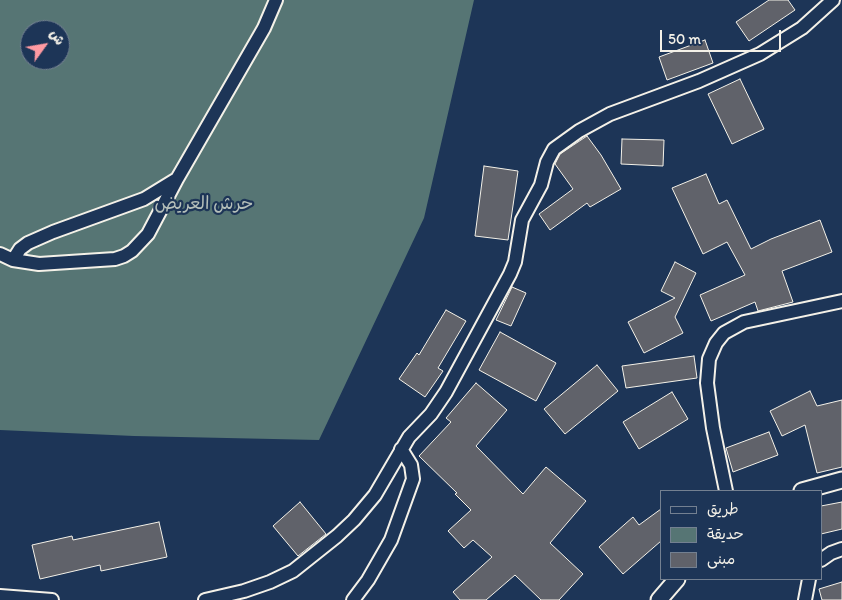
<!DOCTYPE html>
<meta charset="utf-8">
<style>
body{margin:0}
#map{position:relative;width:842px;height:600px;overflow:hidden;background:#1d3557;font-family:Itim,"Playpen Sans Arabic",sans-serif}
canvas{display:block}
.legend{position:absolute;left:660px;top:490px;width:162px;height:90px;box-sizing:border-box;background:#1d3557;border:1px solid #738091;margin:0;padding:6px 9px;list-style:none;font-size:15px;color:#f4f1e8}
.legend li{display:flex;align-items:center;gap:10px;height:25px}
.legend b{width:25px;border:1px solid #738091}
.north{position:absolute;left:20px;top:20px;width:50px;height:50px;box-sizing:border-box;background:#1d3557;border:1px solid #738091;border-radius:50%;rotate:58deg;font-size:14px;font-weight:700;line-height:20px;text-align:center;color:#f4f1e8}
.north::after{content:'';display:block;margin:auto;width:18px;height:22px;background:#ff9aa2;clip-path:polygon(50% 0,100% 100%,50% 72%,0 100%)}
.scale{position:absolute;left:660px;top:30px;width:121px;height:22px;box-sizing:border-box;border:2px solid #f4f1e8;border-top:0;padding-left:6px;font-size:15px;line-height:18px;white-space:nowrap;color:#f4f1e8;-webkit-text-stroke:4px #1d3557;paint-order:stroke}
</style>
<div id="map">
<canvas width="842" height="600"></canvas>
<ul class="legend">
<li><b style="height:6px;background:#1d3557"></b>طريق</li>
<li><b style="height:14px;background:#567574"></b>حديقة</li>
<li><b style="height:14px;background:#60626a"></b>مبنى</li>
</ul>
<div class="north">ش</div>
<div class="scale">50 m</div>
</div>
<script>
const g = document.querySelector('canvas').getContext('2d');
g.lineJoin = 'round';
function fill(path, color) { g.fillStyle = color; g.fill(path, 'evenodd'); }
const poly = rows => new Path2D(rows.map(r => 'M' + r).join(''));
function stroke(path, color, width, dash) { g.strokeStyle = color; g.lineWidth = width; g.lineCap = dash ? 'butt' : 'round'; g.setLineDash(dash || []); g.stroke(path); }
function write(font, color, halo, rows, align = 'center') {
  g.font = font + ' Itim,"Playpen Sans Arabic",sans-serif'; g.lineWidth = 4.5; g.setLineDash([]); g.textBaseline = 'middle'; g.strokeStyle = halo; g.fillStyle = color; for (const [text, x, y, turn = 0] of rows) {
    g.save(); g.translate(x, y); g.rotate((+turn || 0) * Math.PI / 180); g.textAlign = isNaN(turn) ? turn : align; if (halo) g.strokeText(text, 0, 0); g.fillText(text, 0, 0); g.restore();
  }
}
fill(poly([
 [0,0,474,0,424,218,319,440,134,436,0,430],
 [30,30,60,30,60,60,30,60]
]), '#567574');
const building = poly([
 [769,0,788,0,795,10,749,41,736,22,769,0],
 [705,40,713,63,667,80,659,57,705,40],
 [740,79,764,129,732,144,708,94,740,79],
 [587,136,601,155,621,189,590,207,587,203,550,230,539,214,573,189,555,164,560,154,587,136],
 [622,139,664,140,663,166,621,164,622,139],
 [484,166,518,171,508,240,475,236,484,166],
 [706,174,719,204,727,200,751,249,771,239,820,220,832,252,782,271,793,302,758,311,755,302,711,321,700,295,745,275,727,242,703,254,672,188,706,174],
 [675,262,696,273,675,317,683,333,644,353,628,322,675,298,661,291,675,262],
 [512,287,526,293,511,326,496,320,512,287],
 [446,310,466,321,438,368,443,371,425,397,399,379,417,353,419,355,446,310],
 [500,332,556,363,536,401,479,370,500,332],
 [694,356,697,378,626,388,622,366,694,356],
 [597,365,618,391,565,434,544,409,597,365],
 [476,383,507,410,476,446,523,494,546,467,586,501,550,543,583,574,559,600,541,600,515,575,486,600,460,600,453,592,492,557,473,540,464,548,448,531,471,510,455,494,457,493,419,456,451,422,446,418,476,383],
 [810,391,817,406,842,400,842,467,817,473,805,425,782,436,770,411,810,391],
 [672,392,688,419,639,449,623,422,672,392],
 [769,432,778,455,733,472,726,448,769,432],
 [300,502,326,534,298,556,273,526,300,502],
 [842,502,842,529,821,534,821,506,842,502],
 [661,509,661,541,623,574,599,547,633,517,639,525,661,509],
 [159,522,167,557,101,571,100,565,40,579,32,545,72,536,73,540,159,522],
 [842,582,842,600,822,600,819,589,842,582]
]);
fill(building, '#60626a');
stroke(building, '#f4f1e8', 1);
const minor = poly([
 [0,254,13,260,39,264,115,259,124,256,132,251,148,234,177,179,264,28,276,0],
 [13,260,20,249,28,243,53,232,144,199,175,180],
 [726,491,713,428,707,383,709,359,716,343,724,333,744,322,842,301],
 [821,560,831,553,842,549],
 [0,596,52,600],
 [205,600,244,591,270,582,293,571,337,536,354,520,375,495,409,437,431,414,446,392,510,274,515,262,522,220,541,185,547,162,554,149,579,131,610,114,699,81,760,54,802,28,833,0],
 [353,600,368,580,391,540,413,479,411,465,401,449],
 [805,600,809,579]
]);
const tertiary = poly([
 [802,491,842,480],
 [659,600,677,579]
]);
stroke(minor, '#f4f1e8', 16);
stroke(tertiary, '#f4f1e8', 19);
stroke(minor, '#1d3557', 12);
stroke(tertiary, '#1d3557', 15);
write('18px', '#b5bfba', '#1d3557', [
 ["حرش العريض",204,204]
]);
</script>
